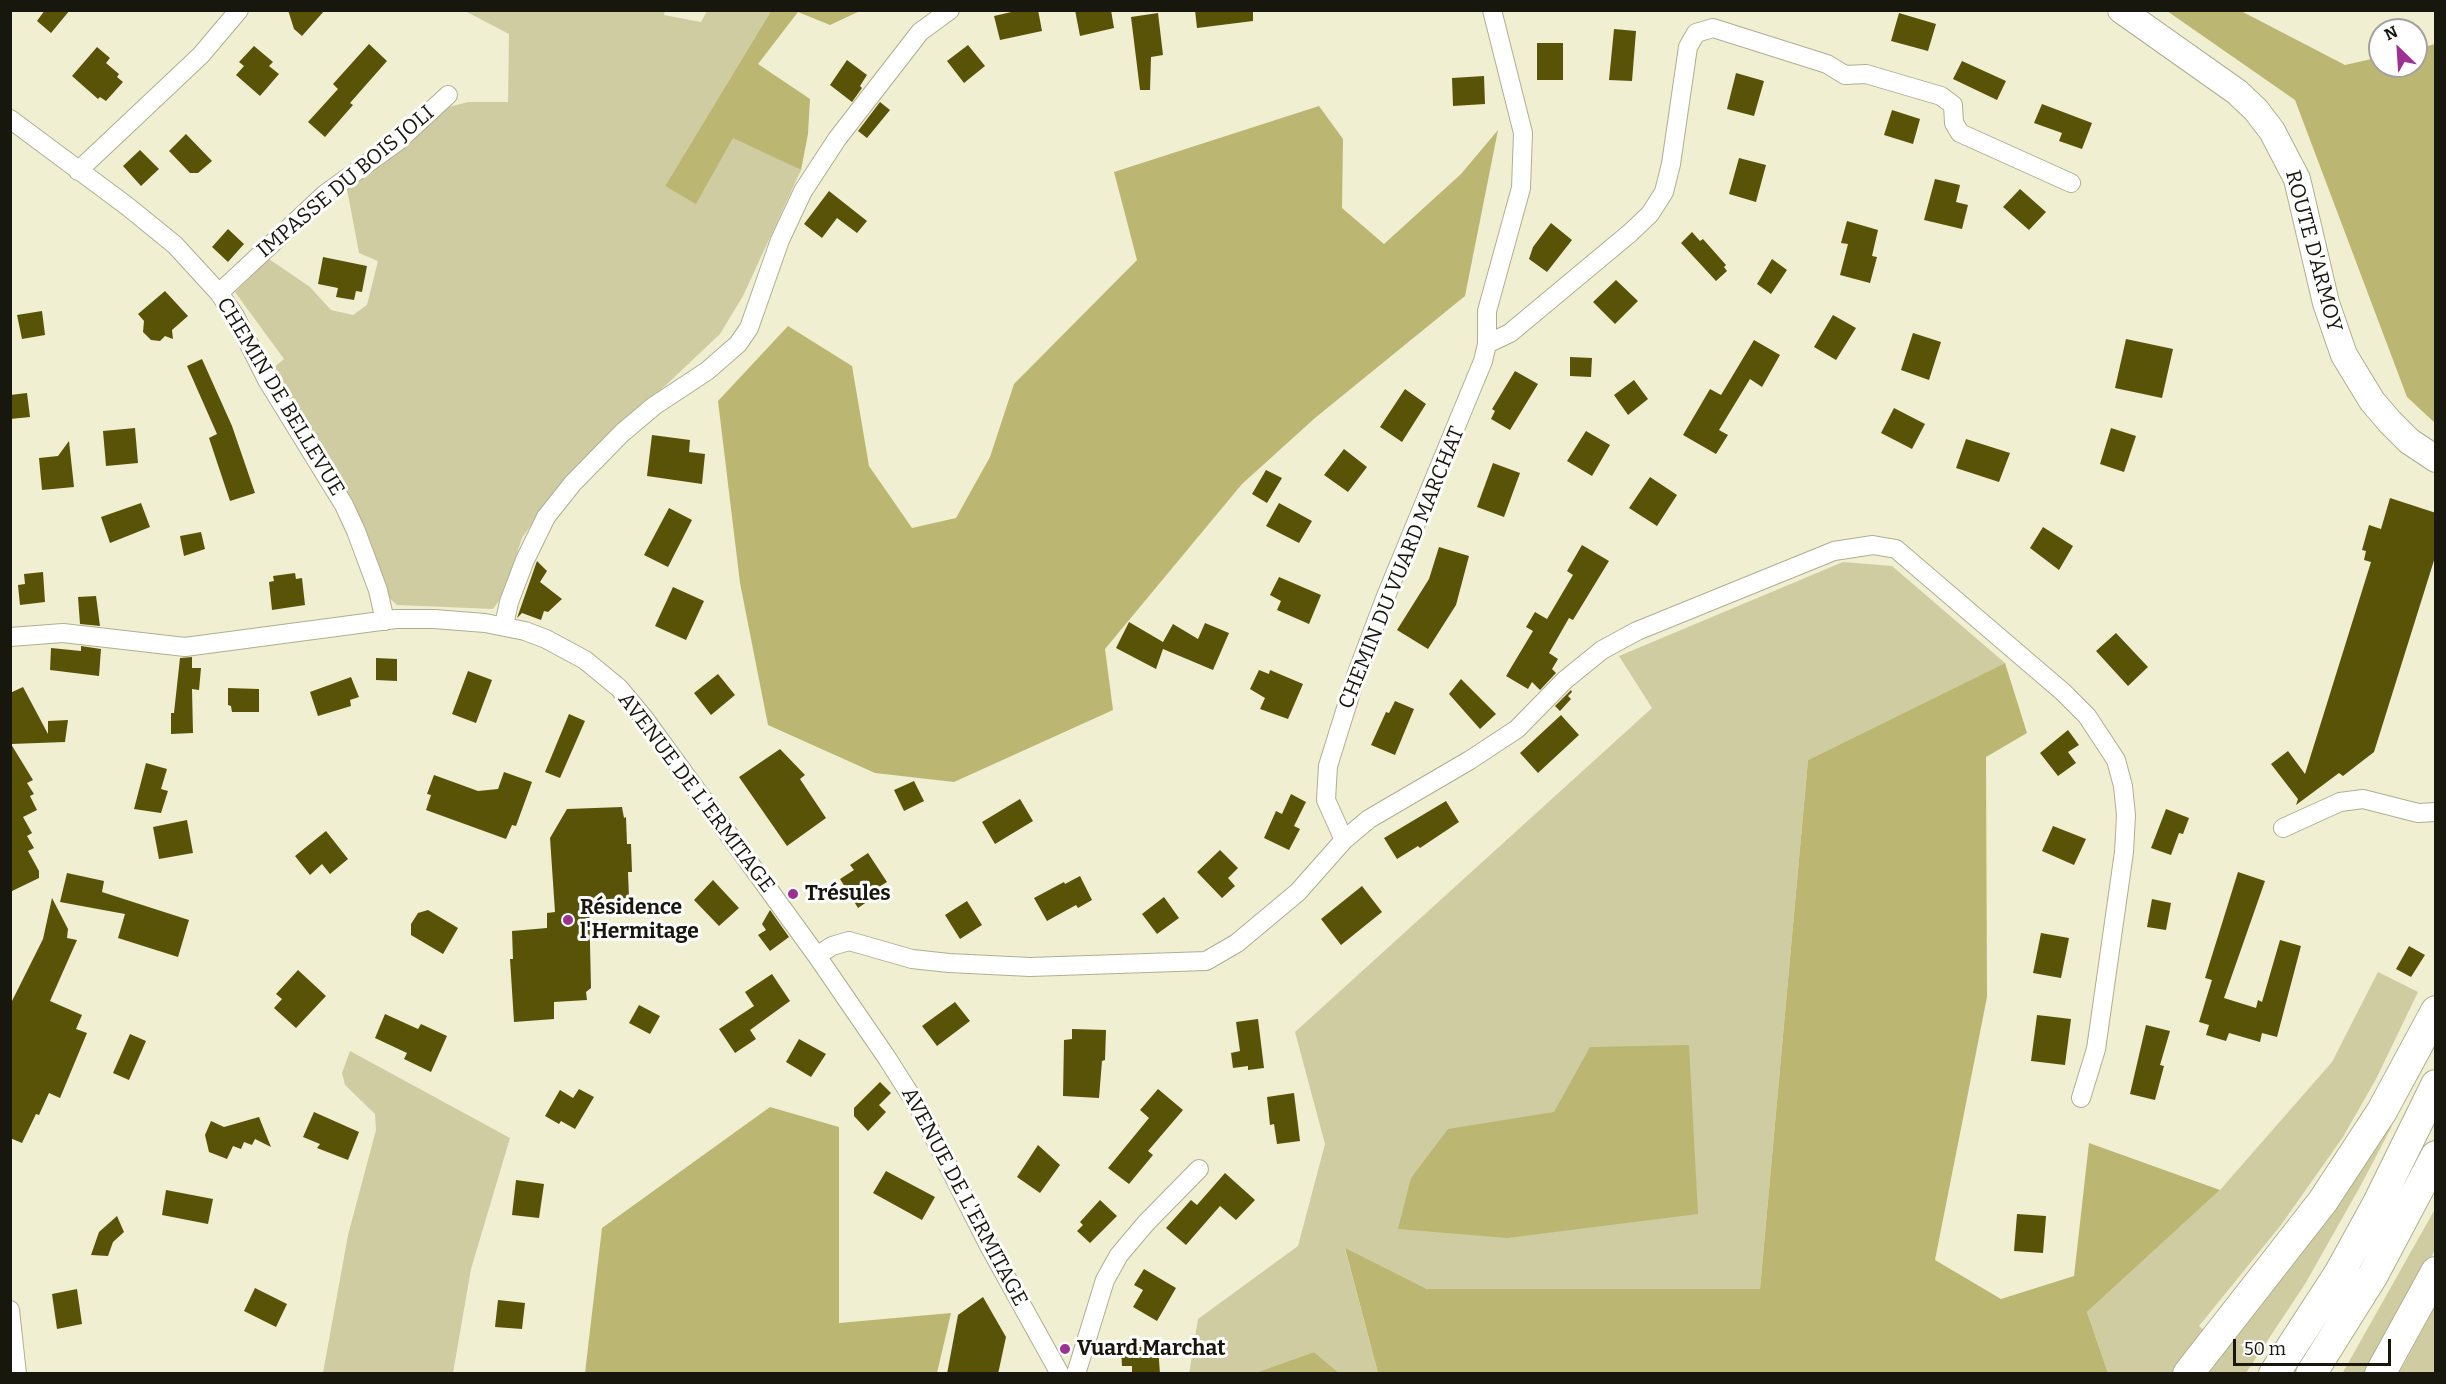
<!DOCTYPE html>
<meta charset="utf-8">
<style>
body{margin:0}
#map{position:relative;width:2446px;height:1384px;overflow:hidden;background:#f1efd1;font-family:Bitter,serif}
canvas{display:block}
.frame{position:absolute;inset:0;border:12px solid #18170d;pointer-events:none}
.north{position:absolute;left:2368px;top:18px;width:60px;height:60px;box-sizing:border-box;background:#fff;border:2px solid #a3a29e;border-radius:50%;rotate:335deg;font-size:16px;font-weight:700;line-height:24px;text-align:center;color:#18170d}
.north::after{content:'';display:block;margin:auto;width:21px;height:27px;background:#9d3192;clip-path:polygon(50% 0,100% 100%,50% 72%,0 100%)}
.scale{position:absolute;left:2233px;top:1339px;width:158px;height:27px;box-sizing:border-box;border:3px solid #18170d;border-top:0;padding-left:8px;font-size:18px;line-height:21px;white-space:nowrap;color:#18170d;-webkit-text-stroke:4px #fff;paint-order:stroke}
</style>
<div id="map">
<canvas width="2446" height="1384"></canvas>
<div class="frame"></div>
<div class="north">N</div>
<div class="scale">50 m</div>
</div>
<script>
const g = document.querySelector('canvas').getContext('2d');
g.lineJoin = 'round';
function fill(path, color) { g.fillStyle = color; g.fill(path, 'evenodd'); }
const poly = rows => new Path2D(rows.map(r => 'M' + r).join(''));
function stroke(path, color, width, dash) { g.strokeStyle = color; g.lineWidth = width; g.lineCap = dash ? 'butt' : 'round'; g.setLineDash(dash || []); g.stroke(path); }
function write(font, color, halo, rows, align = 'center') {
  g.font = font + ' Bitter,serif'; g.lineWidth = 6; g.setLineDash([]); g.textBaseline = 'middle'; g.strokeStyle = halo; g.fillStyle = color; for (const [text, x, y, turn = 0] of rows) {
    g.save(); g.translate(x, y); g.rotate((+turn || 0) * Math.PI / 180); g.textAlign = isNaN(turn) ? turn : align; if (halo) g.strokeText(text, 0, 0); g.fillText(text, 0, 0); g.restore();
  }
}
fill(poly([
 [665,10,664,15,701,22,707,11,771,11,665,186,696,203,733,137,801,170,743,296,720,334,556,489,522,538,503,595,493,609,397,605,389,598,357,516,272,369,284,359,235,292,269,259,310,287,331,310,353,315,367,305,378,261,359,253,347,189,441,109,468,102,508,102,509,34,465,11],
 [1843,562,1892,566,2005,663,1808,760,1760,1289,1427,1289,1345,1249,1378,1373,1339,1373,1314,1352,1255,1373,1189,1374,1198,1319,1298,1246,1325,1144,1295,1032,1652,708,1619,656],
 [2378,972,2418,992,2376,1079,2343,1137,2281,1225,2199,1326,2205,1331,2171,1373,2108,1373,2087,1312,2220,1190,2332,1062],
 [350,1051,510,1138,471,1269,453,1373,323,1373,348,1235,376,1130,375,1114,345,1085,342,1073],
 [2385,1123,2392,1126,2361,1185,2305,1284,2246,1373,2200,1374],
 [2435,1209,2435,1249,2425,1273,2367,1373,2342,1374],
 [2435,1306,2435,1373,2398,1373,2403,1366]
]), '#cfcca1');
fill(poly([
 [771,11,860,11,830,25,798,12,758,64,810,99,808,134,801,170,733,138,696,204,665,186],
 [2167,11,2241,11,2345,65,2380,57,2380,66,2416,66,2416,49,2435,44,2435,423,2407,397,2295,100],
 [1319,106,1343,139,1342,208,1384,244,1461,174,1498,130,1465,296,1315,418,1242,484,1105,649,1113,710,954,782,875,773,768,725,740,583,718,401,788,326,852,366,869,466,912,528,956,518,990,457,1014,384,1137,260,1114,172],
 [2005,663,2027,733,1986,757,1987,997,1935,1260,2001,1299,2074,1276,2089,1143,2220,1190,2087,1312,2108,1373,1378,1373,1345,1248,1427,1289,1760,1289,1808,760],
 [1689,1045,1698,1214,1507,1238,1398,1229,1411,1178,1448,1129,1554,1112,1590,1047],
 [770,1107,839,1127,839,1323,951,1313,937,1373,585,1373,602,1228],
 [1314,1352,1339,1373,1255,1373]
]), '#bcb673');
fill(poly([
 [45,10,70,10,51,33,37,21],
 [288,10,325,10,302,36,294,29],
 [1020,10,1038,10,1042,31,1000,40,994,16],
 [1075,10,1111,10,1114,28,1080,36],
 [1195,10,1253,10,1253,21,1197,28],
 [1158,13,1163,55,1151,57,1150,90,1140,90,1131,17],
 [1899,13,1936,24,1928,51,1891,41],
 [1614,29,1636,31,1632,81,1609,80],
 [1537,43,1563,43,1563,80,1537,80],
 [369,44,387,61,350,103,353,105,325,137,308,122,338,89,333,84],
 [968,45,985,66,964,83,947,61],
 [254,46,273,62,269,66,279,74,260,96,236,75,244,66,239,62],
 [97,47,110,58,106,63,119,74,117,77,123,82,106,101,100,97,98,99,72,76],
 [847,60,867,75,860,86,862,88,852,102,830,85],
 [1962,61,2006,81,1997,100,1953,79],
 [1736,73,1764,81,1754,116,1727,109],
 [1484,76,1485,104,1453,106,1452,78],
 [880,102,890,110,867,138,858,131],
 [2042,104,2092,123,2082,149,2059,141,2062,133,2034,123],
 [1892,110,1920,119,1913,144,1884,135],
 [186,134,212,161,198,173,190,173,169,151],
 [140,150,159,169,141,186,123,166],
 [1739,158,1766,165,1756,202,1729,194],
 [1935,179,1960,185,1956,202,1968,205,1962,229,1924,220],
 [2020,189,2046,212,2029,230,2003,207],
 [829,191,867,221,857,233,837,218,822,238,804,224],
 [1847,221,1878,230,1872,256,1877,257,1870,283,1840,275,1848,244,1841,243],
 [1551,223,1572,240,1547,272,1529,259,1533,247],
 [228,229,244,244,228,262,212,247],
 [1692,232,1700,241,1703,239,1726,265,1724,267,1727,271,1716,281,1681,243],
 [323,257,367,266,362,292,356,291,354,300,336,297,338,288,318,284],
 [1772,259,1787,270,1771,294,1757,284],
 [1616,280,1638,301,1615,324,1593,302],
 [165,291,188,316,172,330,173,339,165,336,160,341,151,340,143,332,144,321,138,314],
 [42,311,45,335,22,339,17,315],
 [1833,315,1856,328,1836,360,1814,347],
 [1913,333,1941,342,1929,380,1901,370],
 [2126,339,2173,349,2162,398,2115,388],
 [1754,340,1780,355,1762,387,1750,379,1719,430,1728,435,1716,454,1683,435,1710,389,1721,395],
 [1570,357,1592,358,1591,377,1570,376],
 [202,359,232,426,255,493,230,501,209,438,217,434,187,366],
 [1515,371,1538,384,1510,430,1491,419,1495,411,1492,409],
 [1634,380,1648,399,1628,415,1614,395],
 [1405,389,1426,404,1402,442,1380,427],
 [27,393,30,417,10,419,10,395],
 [1894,408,1925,424,1912,449,1881,433],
 [135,428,138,463,106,466,103,431],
 [2111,428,2136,436,2124,472,2100,464],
 [1586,431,1610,445,1592,476,1567,461],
 [652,435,690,440,689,452,705,454,702,484,647,476],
 [1966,439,2010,453,1999,482,1956,468],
 [69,441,74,487,42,490,39,458,58,456],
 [1344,449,1367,467,1348,492,1324,475],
 [1493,463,1520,473,1504,517,1477,507],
 [1266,470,1282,478,1267,503,1252,494],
 [1650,477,1677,495,1657,526,1629,508],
 [2390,498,2436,513,2436,554,2374,752,2343,776,2339,773,2296,805,2298,799,2271,764,2288,751,2305,774,2371,562,2364,560,2366,551,2362,550,2369,525,2381,529],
 [141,503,150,527,110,543,101,517],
 [1279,503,1312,521,1299,543,1266,526],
 [669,508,692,520,668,567,644,555],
 [2043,527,2073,546,2059,570,2030,548],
 [201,532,205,549,184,556,180,536],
 [1582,545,1609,561,1573,620,1569,618,1549,653,1558,659,1552,669,1556,673,1540,690,1532,682,1528,689,1506,676,1533,631,1526,627,1535,612,1547,619,1573,575,1567,571],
 [1439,547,1469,556,1456,605,1428,649,1397,630,1429,579],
 [537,561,547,571,540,582,562,599,548,612,544,611,541,620,522,613,517,618],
 [43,572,45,602,20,605,18,585,25,584,24,574],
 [295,573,296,579,302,578,305,605,272,610,269,582,274,581,273,576],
 [1279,577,1321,595,1309,624,1277,610,1281,601,1270,595],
 [673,587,704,601,686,640,655,626],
 [96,596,100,626,80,624,78,597],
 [1129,622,1163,642,1173,624,1198,639,1205,623,1229,633,1213,670,1163,649,1156,669,1116,648],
 [2116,633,2148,667,2128,686,2096,651],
 [81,646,101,649,99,676,50,670,51,648,81,651],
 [192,657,192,668,201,668,199,690,192,689,193,733,171,734,171,713,174,713,180,658],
 [376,658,397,659,397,681,376,680],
 [1259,670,1269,674,1270,670,1303,684,1288,719,1260,709,1265,698,1250,689],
 [468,671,492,680,476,723,452,714],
 [718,674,735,695,711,715,694,693],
 [351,677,359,697,350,700,351,706,318,716,310,692],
 [1461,679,1496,714,1480,729,1449,694],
 [23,687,48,734,48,721,68,720,65,742,11,744,33,780,27,783,34,794,30,796,37,810,23,817,32,833,27,836,34,848,28,851,39,871,39,878,10,892,10,693],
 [228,688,259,689,259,712,232,712,231,706,228,705],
 [1571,690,1572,692,1568,696,1571,699,1560,711,1555,706],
 [1395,701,1414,709,1395,755,1371,745,1386,712,1389,713],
 [569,714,585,721,560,778,545,772],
 [1561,715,1579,735,1538,773,1520,753],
 [2068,730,2079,745,2068,752,2076,763,2058,776,2040,753],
 [780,749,805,775,800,779,826,818,787,846,739,777],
 [146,763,167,769,161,789,168,791,161,813,134,809],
 [504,772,532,782,516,826,512,825,506,839,426,810,431,795,427,794,434,775,478,791,498,789],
 [914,781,924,801,904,811,894,790],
 [1291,794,1306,802,1294,826,1300,829,1289,850,1264,838,1276,811,1282,814],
 [1020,799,1033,821,995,844,982,822],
 [1446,801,1459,822,1420,848,1418,846,1397,859,1384,838],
 [622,807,624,818,626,817,627,844,631,844,632,872,628,872,629,898,589,900,591,988,586,992,587,1000,554,1002,554,1019,514,1022,510,959,513,959,512,931,547,928,547,913,555,912,550,838,567,809],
 [2166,809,2189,818,2183,834,2179,833,2171,855,2151,848],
 [187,820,193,853,159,859,153,827],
 [2053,826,2086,839,2074,865,2042,851],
 [326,831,348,859,330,874,322,864,310,875,295,856],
 [1220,850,1238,868,1228,878,1235,886,1222,898,1197,872],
 [868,853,887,882,874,890,877,895,858,908,840,879,854,870,850,865],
 [2238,872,2265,881,2224,998,2256,1008,2258,1000,2262,1002,2280,940,2301,946,2277,1037,2262,1033,2260,1042,2229,1033,2226,1041,2206,1035,2209,1025,2199,1022,2212,980,2205,978],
 [67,873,104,881,102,892,189,920,178,957,118,938,125,914,60,902],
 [1080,876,1092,900,1078,908,1076,905,1047,921,1034,898,1064,882,1065,884],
 [713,880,739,908,719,926,694,900],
 [1362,886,1382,912,1341,945,1321,919],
 [1164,897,1179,918,1157,934,1142,914],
 [52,898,68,929,67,938,77,940,50,1001,82,1015,76,1029,87,1033,60,1098,49,1093,39,1115,36,1114,22,1143,10,1138,10,1005,43,939],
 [2152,899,2171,903,2166,930,2147,927],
 [967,901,982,925,960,939,945,915],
 [428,910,458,928,443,954,411,935,411,924,418,913],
 [770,910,789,937,770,951,758,935,766,930,762,924],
 [2041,933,2069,938,2061,978,2033,973],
 [2409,946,2425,955,2411,977,2396,969],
 [298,970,326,996,296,1028,274,1008,282,999,276,994],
 [772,974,790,1001,750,1030,756,1039,735,1053,719,1029,754,1006,745,992],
 [955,1002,970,1021,937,1046,922,1026],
 [639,1005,660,1016,650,1034,629,1023],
 [385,1014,418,1029,421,1024,447,1036,431,1072,404,1059,407,1053,375,1038],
 [2037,1015,2071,1019,2065,1065,2031,1061],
 [1258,1019,1264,1068,1248,1070,1248,1066,1233,1068,1231,1053,1240,1051,1236,1022],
 [2146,1025,2170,1031,2160,1065,2164,1066,2155,1100,2130,1094],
 [1072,1029,1106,1030,1105,1060,1102,1061,1099,1098,1063,1096,1064,1040,1072,1039],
 [130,1034,146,1041,129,1080,113,1073],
 [799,1039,826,1054,811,1077,786,1062],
 [880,1082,891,1093,879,1105,886,1112,868,1131,854,1116,854,1108],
 [579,1089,594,1097,575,1129,561,1121,559,1124,545,1116,560,1090,573,1098],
 [1158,1089,1183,1110,1148,1151,1153,1155,1129,1184,1108,1168,1149,1118,1140,1110],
 [1294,1093,1300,1141,1277,1144,1274,1124,1270,1125,1267,1097],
 [314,1112,359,1132,348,1160,317,1148,320,1144,303,1137],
 [259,1117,271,1147,255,1139,252,1145,244,1142,241,1149,233,1146,227,1159,209,1152,205,1135,211,1121,224,1127],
 [1038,1145,1060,1165,1040,1193,1017,1177],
 [886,1171,935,1197,922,1220,873,1193],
 [1225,1173,1255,1200,1236,1220,1220,1206,1186,1245,1166,1228,1191,1200,1197,1205],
 [516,1180,544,1184,539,1218,512,1215],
 [166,1190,213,1199,208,1224,162,1215],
 [1100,1200,1117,1216,1090,1243,1077,1231,1083,1225,1080,1222],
 [2017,1214,2046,1216,2043,1253,2014,1251],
 [117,1216,124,1232,113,1242,108,1256,91,1255,99,1232],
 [1144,1269,1176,1288,1157,1321,1133,1307,1143,1290,1134,1285],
 [255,1288,287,1304,276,1327,244,1311],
 [77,1289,82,1324,57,1329,52,1294],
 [983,1297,1006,1337,998,1374,947,1374,958,1315],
 [498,1300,525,1303,522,1329,495,1327],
 [1158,1346,1160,1374,1132,1374,1132,1366,1122,1366,1121,1348]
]), '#595308');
const minor = poly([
 [10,119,127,206,175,245,219,293,235,316,267,380,344,505,356,531,378,590,385,621],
 [78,171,201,55,239,10],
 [219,293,325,194,397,142,448,95],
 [1487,344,1510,333,1630,233,1650,214,1664,192,1671,164,1688,47,1696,33,1713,28,1827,64,1845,75,1866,74,1941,96,1953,105,1954,123,1960,133,2071,183],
 [504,625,509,602,525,560,546,517,573,483,622,433,654,406,707,371,738,344,749,328,780,240,803,191,837,139,920,32,950,10],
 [10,637,63,633,185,647,396,619,434,619,485,623,525,631,546,639,585,660,619,688,644,718,817,956,887,1058,920,1110,989,1246,1060,1374],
 [2283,828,2340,802,2363,799,2418,813,2436,812],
 [1344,840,1369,819,1470,760,1517,729,1565,680,1602,650,1637,631,1834,551,1873,545,1896,549,2063,692,2087,716,2116,760,2123,786,2126,815,2124,852,2096,1049,2081,1098],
 [817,956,832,946,849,941,912,959,949,963,1030,967,1206,961,1237,943,1298,892,1344,840,1326,800,1328,766,1357,673,1386,596,1483,361,1487,344,1487,311,1521,188,1523,133,1492,10],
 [10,1310,17,1374],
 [1076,1374,1105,1280,1119,1255,1146,1223,1199,1169]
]);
const secondary = poly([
 [2121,10,2237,92,2256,110,2272,131,2297,179,2326,303,2344,355,2372,401,2390,422,2409,441,2436,459]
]);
const trunk = poly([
 [2188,1374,2323,1201,2382,1111,2436,1011],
 [2274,1374,2339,1274,2377,1205,2436,1085],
 [2311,1374,2373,1275,2436,1156],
 [2380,1374,2436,1272]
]);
stroke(minor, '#b0ae91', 20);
stroke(secondary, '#b0ae91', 28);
stroke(trunk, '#b0ae91', 32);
stroke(minor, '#fff', 18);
stroke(secondary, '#fff', 26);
stroke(trunk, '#fff', 30);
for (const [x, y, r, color] of [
 [793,894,6,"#9d3192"],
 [568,920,6,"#9d3192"],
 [1065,1349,6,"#9d3192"]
]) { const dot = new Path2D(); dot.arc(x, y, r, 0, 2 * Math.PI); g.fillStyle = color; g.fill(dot); stroke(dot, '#fff', 2); }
write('21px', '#18170d', '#fff', [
 ["IMPASSE DU BOIS JOLI",346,182,-40],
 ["ROUTE D'ARMOY",2313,251,75],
 ["CHEMIN DE BELLEVUE",280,397,59],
 ["CHEMIN DU VUARD MARCHAT",1402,568,-68],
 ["AVENUE DE L'ERMITAGE",696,793,53],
 ["AVENUE DE L'ERMITAGE",964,1197,62]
]);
write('bold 21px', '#18170d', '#fff', [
 ["Trésules",805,894],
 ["Résidence",580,908],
 ["l'Hermitage",580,932],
 ["Vuard Marchat",1077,1349]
], 'left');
</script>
